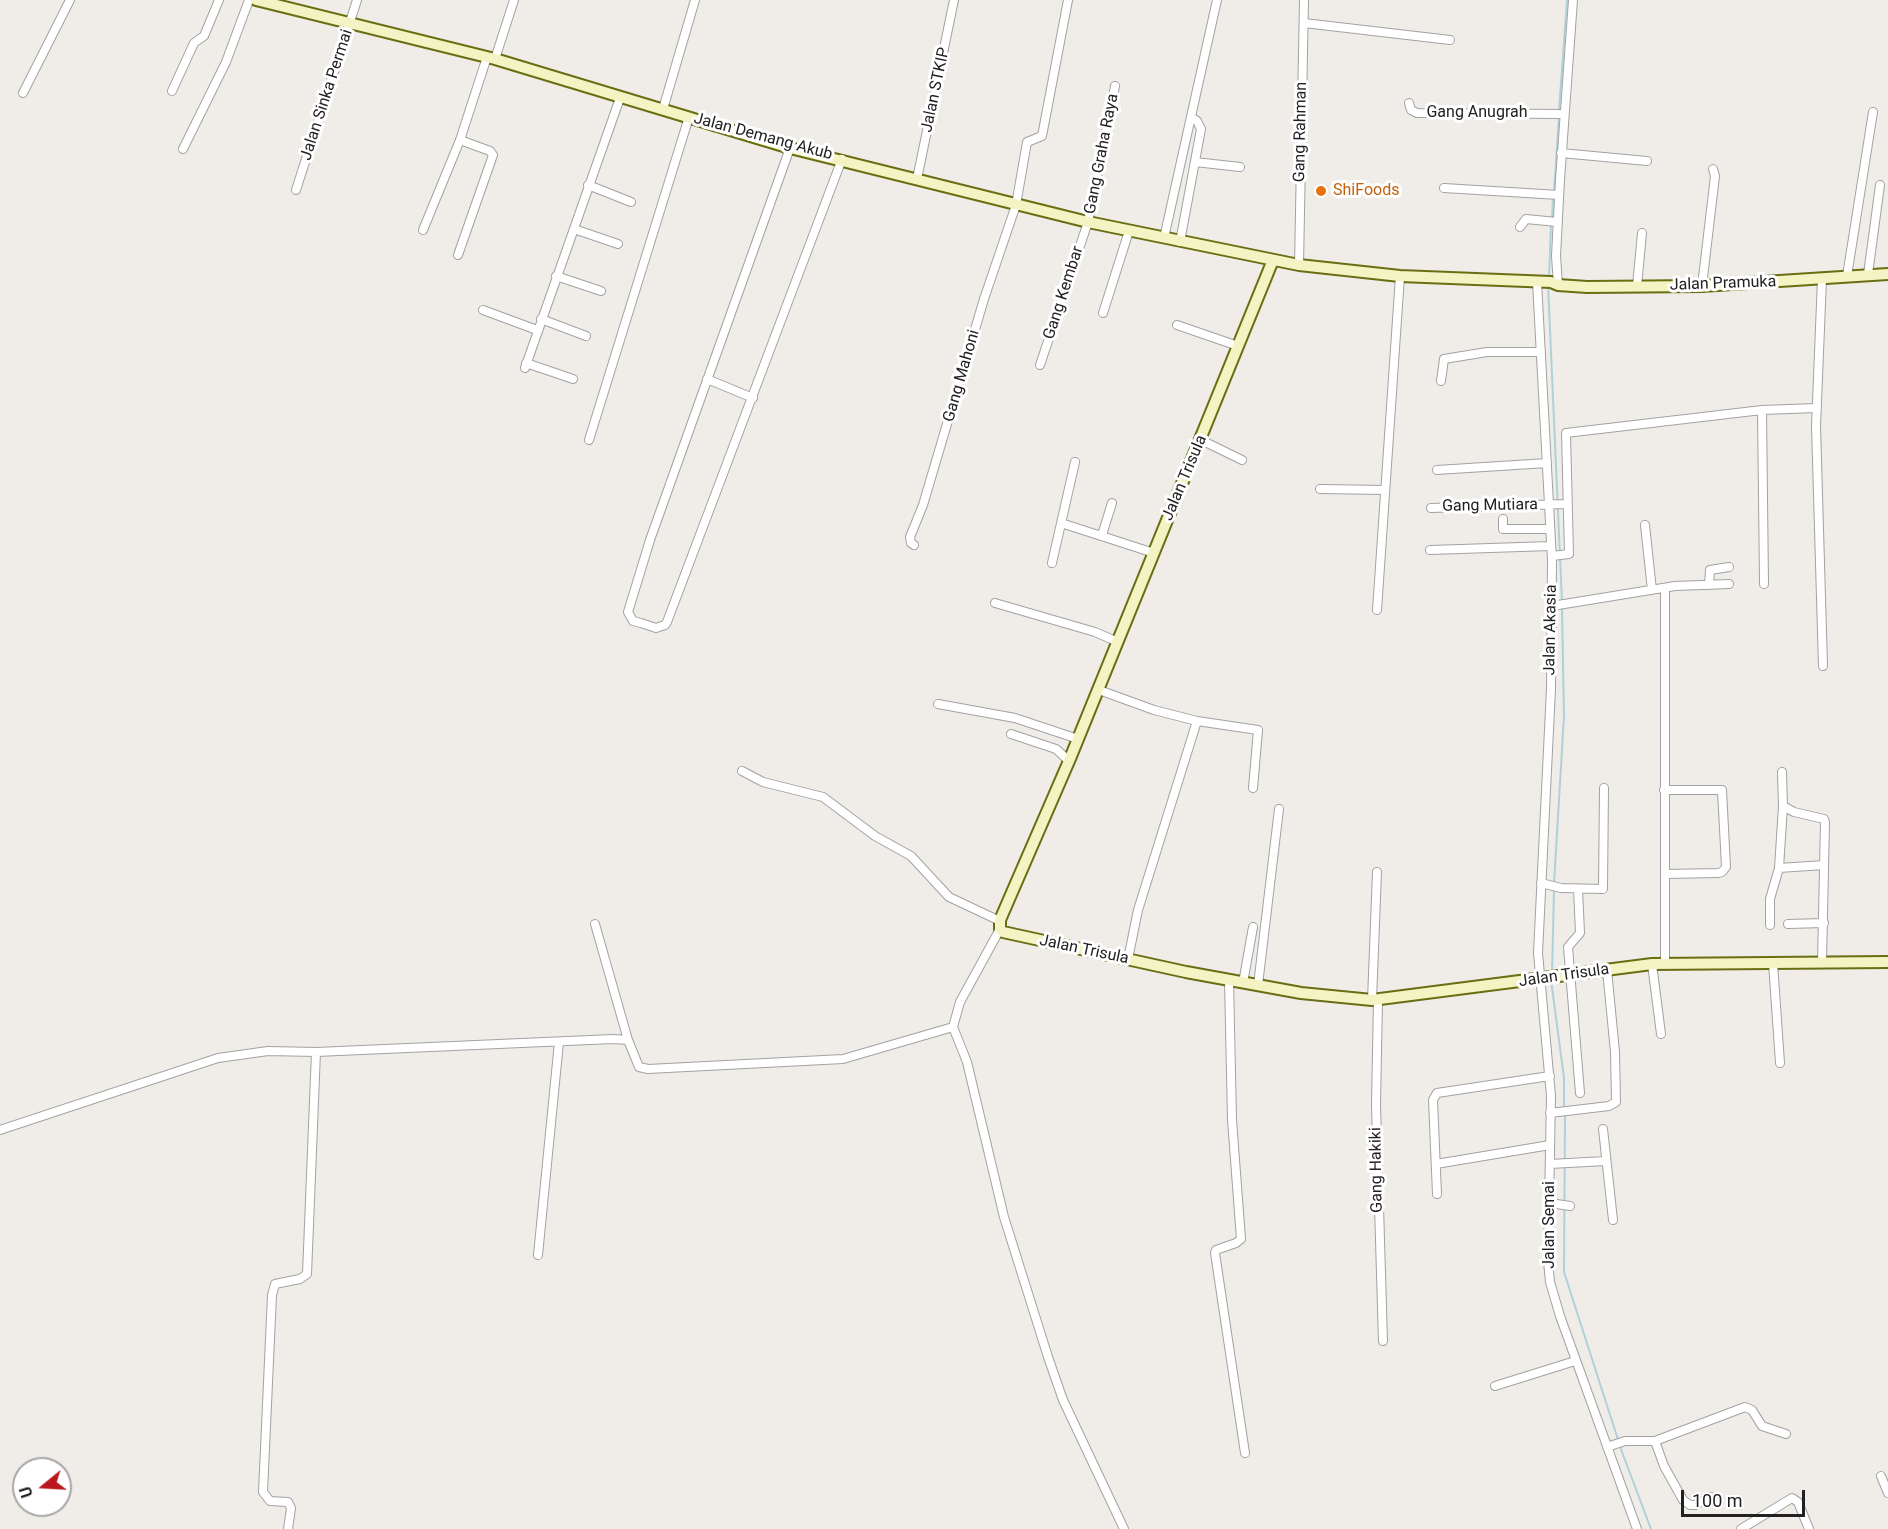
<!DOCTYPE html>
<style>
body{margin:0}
#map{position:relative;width:1888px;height:1529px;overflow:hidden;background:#f0ede9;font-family:Roboto,sans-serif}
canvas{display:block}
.north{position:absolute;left:12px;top:1457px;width:60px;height:60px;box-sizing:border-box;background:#fff;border:2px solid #a6a6a6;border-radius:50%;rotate:252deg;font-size:16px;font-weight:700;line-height:24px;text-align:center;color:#212121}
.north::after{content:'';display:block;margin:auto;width:21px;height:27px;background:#bb171f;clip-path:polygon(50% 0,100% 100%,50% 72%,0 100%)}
.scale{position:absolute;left:1681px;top:1490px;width:124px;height:27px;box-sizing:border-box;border:3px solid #212121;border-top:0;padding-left:8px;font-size:18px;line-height:21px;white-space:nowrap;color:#212121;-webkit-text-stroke:4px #fff;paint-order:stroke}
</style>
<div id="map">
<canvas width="1888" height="1529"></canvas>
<div class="north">U</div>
<div class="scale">100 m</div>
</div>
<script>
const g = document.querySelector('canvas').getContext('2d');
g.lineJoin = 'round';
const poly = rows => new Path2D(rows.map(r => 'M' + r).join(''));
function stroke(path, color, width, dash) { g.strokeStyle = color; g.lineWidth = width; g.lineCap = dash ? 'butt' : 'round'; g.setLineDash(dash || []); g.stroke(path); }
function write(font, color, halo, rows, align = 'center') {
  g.font = font + ' Roboto,sans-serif'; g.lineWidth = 6; g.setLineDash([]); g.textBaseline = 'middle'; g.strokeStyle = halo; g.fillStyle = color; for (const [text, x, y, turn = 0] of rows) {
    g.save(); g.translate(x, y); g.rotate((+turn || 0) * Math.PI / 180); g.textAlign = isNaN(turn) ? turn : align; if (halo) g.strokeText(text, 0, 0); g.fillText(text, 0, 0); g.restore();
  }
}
stroke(poly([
 [1559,111,1567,0],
 [1554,192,1559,117],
 [1552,219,1553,197],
 [1549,279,1551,224],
 [1548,284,1562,602],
 [1554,884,1564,716,1562,608],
 [1552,974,1554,890],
 [1551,980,1564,1078,1564,1108],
 [1565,1114,1564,1272,1622,1452,1651,1529]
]), '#afd1d9', 2);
const street = poly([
 [1304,23,1450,40],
 [495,59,514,0],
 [172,91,194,43,204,36,219,0],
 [23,93,70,0],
 [1409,103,1411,110,1417,113,1563,114],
 [663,109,695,0],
 [790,148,650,540,628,612,633,621,641,623,656,628,665,625,667,622,842,159],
 [183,149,226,62,249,0],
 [1561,153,1647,161],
 [1195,162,1240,167],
 [917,179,954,0],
 [588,185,631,202],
 [1444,188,1559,195],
 [296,190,357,0],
 [1520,227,1526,219,1557,222],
 [574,229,618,244],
 [423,230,460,140,487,57],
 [1164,238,1217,0],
 [1180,242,1201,129,1197,121,1191,117],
 [458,255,493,155,490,151,460,140],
 [1299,265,1304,0],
 [1868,274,1880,185],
 [556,276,601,291],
 [1847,276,1873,112],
 [1822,279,1816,426,1823,666],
 [1537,282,1552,560,1551,689,1538,953,1551,1096,1548,1261,1550,1282,1560,1316,1637,1529],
 [1558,285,1556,256,1560,180,1573,0],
 [1637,286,1642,233],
 [1702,286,1715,176,1713,169],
 [483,310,537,330],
 [1103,313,1129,231],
 [541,319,586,336],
 [1177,325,1238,346],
 [526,363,573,379],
 [1040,365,1088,222,1115,86],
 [525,368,620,98],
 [707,379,753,398],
 [1441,381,1444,359,1487,352,1541,352],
 [1762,410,1764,584],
 [589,440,689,117],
 [1201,440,1242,460],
 [1437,470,1547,463],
 [1320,489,1385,490],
 [1431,508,1567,504],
 [1503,519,1503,529,1549,529],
 [1061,523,1154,553],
 [1645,525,1652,590],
 [1102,535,1112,503],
 [914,545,911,543,910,537,923,505,984,299,1016,205,1027,142,1042,136,1068,0],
 [1430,550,1551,546],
 [1552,556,1569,554,1566,433,1762,410,1817,408],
 [1052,563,1075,462],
 [1709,585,1710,570,1729,567],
 [1665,588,1665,964],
 [995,603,1095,632,1118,642],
 [1552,606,1675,586,1729,584],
 [1377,610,1400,276],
 [1099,690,1154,710,1197,721,1258,730,1253,788],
 [938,704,1015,718,1078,739],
 [1011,734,1056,749,1069,761],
 [742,771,763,782,823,797,875,836,911,856,949,897,1000,921],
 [1782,772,1783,806,1794,812,1824,819,1825,822,1822,962],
 [1664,790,1722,790,1726,867,1722,872,1718,873,1665,874],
 [1779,868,1783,806],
 [1541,883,1561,888,1603,889,1604,788],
 [1578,889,1580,933,1568,947,1580,1093],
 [595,924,628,1040],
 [1788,924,1824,923],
 [1770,925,1770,899,1779,868,1824,865],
 [1000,929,960,1002,953,1027,967,1062,1004,1217,1048,1357,1063,1400,1124,1529],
 [1128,959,1138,910,1197,721],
 [1773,963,1780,1063],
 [1652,964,1661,1034],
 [1229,980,1232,1120,1241,1239,1236,1243,1216,1250,1215,1253,1245,1453],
 [1243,983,1253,927],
 [1258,985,1279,809],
 [1378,999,1376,1105,1383,1341],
 [1372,1000,1377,872],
 [1550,1113,1609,1106,1616,1102,1615,1052,1607,970],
 [1603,1129,1613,1220],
 [0,1130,218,1058,268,1051,316,1052,613,1039,628,1040,639,1067,648,1069,843,1059,953,1027],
 [1436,1164,1550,1145],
 [1550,1164,1606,1161],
 [1437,1194,1433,1100,1437,1093,1550,1076],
 [1550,1203,1570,1206],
 [538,1255,559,1042],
 [1495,1386,1575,1361],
 [1655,1441,1664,1466,1683,1500,1690,1505,1695,1505,1711,1497],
 [1607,1447,1625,1441,1655,1441,1745,1407,1752,1410,1762,1426,1786,1434],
 [1881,1476,1888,1493],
 [288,1529,291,1508,288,1502,270,1501,263,1492,272,1295,275,1284,300,1279,307,1274,316,1052],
 [1741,1529,1792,1498,1798,1502,1809,1529]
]);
const secondary = poly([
 [256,0,495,59,790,148,1088,222,1299,265,1400,276,1551,282,1558,285,1587,287,1702,286,1888,274],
 [1273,260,1069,761,1000,920,1000,929,1003,932,1186,972,1301,993,1372,1000,1652,964,1888,962]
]);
stroke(street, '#a2a2a2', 10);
stroke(secondary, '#696e12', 14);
stroke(street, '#fff', 8);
stroke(secondary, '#f3f3c4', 10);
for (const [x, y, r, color] of [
 [1321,191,6,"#e8710a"]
]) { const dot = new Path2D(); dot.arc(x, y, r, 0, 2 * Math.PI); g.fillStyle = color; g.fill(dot); stroke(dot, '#fff', 2); }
write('16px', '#212121', '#fff', [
 ["Jalan STKIP",936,90,-78],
 ["Jalan Sinka Permai",327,95,-72],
 ["Gang Anugrah",1477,113],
 ["Gang Rahman",1301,132,-89],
 ["Jalan Demang Akub",763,137,15],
 ["Gang Graha Raya",1102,154,-79],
 ["Jalan Pramuka",1723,284,-2],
 ["Gang Kembar",1064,293,-72],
 ["Gang Mahoni",962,376,-74],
 ["Jalan Trisula",1185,478,-67],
 ["Gang Mutiara",1490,506,-1],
 ["Jalan Akasia",1551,630,-89],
 ["Jalan Trisula",1084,950,12],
 ["Jalan Trisula",1564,976,-8],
 ["Gang Hakiki",1377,1170,-91],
 ["Jalan Semai",1550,1225,-90]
]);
write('16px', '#c56008', '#fff', [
 ["ShiFoods",1333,191]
], 'left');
</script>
